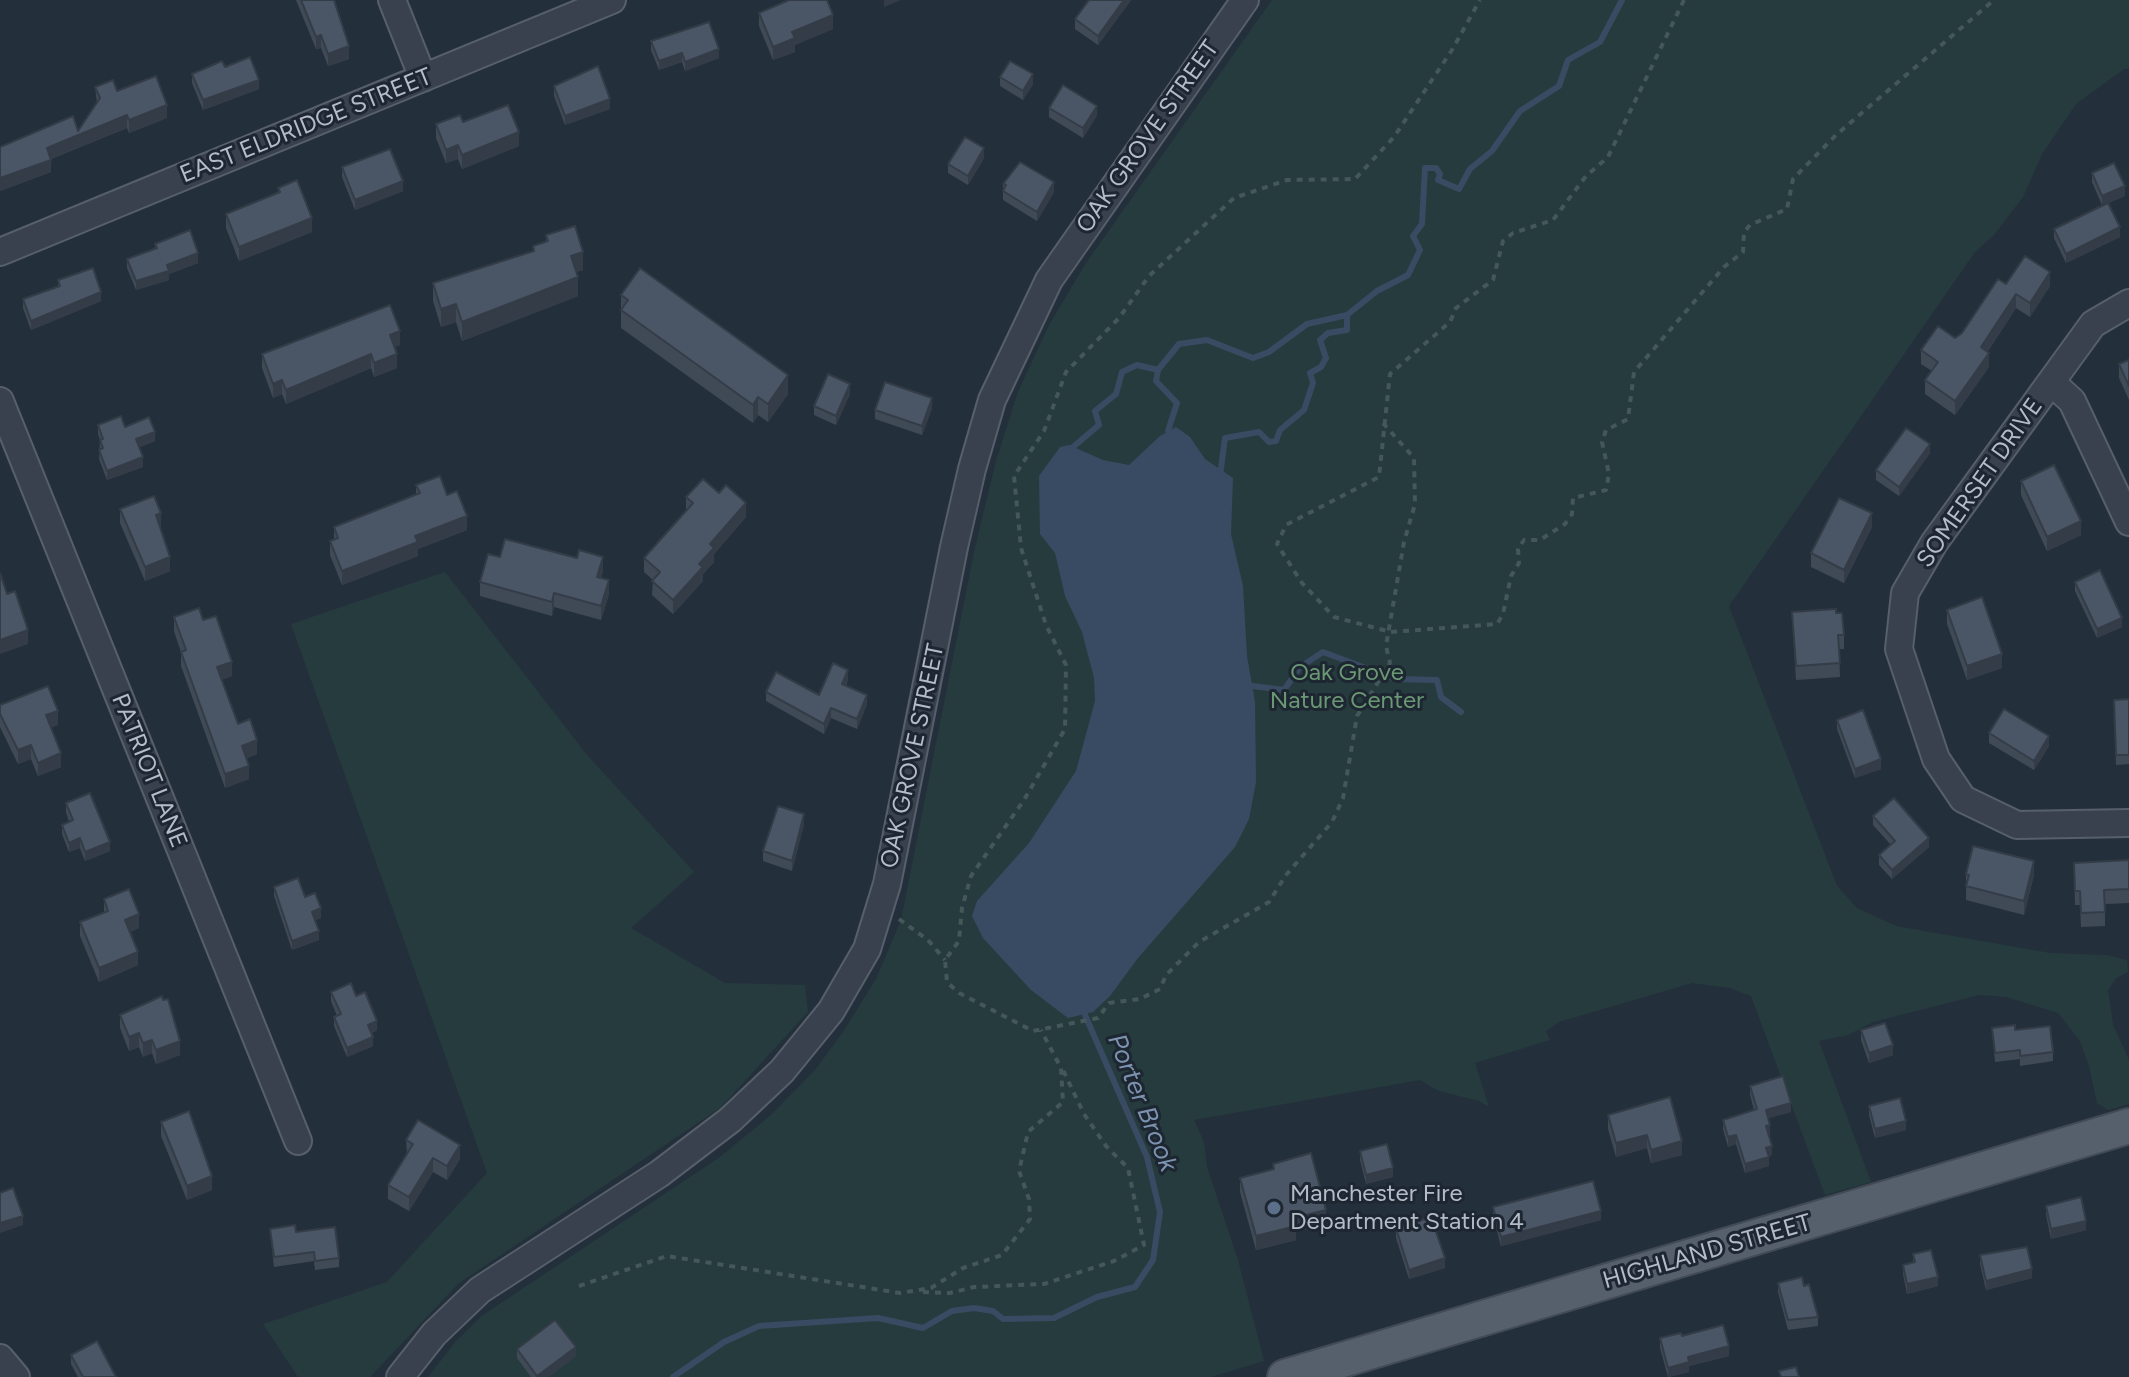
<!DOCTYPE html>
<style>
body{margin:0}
canvas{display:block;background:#242f3c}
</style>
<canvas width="2129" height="1377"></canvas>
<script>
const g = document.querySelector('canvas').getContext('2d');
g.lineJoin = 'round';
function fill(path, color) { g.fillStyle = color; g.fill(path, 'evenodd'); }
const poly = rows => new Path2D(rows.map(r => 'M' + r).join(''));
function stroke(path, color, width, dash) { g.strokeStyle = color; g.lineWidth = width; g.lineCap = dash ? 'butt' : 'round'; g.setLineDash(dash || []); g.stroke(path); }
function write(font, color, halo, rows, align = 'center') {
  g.font = font + ' Figtree,sans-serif'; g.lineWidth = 6; g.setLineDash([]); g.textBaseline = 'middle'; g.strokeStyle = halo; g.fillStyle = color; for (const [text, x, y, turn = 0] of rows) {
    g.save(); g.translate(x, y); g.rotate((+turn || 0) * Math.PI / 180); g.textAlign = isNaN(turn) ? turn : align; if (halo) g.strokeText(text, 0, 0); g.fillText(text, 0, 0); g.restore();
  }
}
fill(poly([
 [1272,0,2129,0,2129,69,2124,69,2076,104,2042,154,2023,197,1994,235,1975,252,1729,606,1837,886,1857,908,1896,926,2050,953,2106,955,2127,960,2128,972,2116,978,2108,990,2113,1025,2129,1060,2129,1104,2108,1110,2097,1103,2089,1066,2080,1041,2058,1013,2006,997,1979,995,1873,1022,1848,1035,1819,1041,1871,1182,1825,1195,1751,996,1730,988,1692,983,1559,1022,1546,1031,1550,1040,1475,1063,1489,1107,1479,1101,1439,1091,1420,1080,1194,1120,1204,1142,1207,1167,1238,1260,1264,1361,1211,1377,428,1377,456,1341,483,1315,720,1157,771,1115,815,1070,843,1032,876,979,901,920,974,552,996,461,1018,392,1049,325,1086,263],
 [445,572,588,756,694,872,631,928,725,983,805,985,808,1012,720,1108,459,1283,370,1377,298,1377,263,1324,387,1282,487,1173,291,624]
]), '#263b3d');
fill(poly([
 [1176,427,1190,437,1205,459,1233,478,1231,534,1243,586,1247,656,1255,702,1256,782,1249,819,1235,847,1138,958,1110,996,1093,1012,1068,1018,1031,990,983,938,972,916,977,901,1029,843,1076,771,1095,701,1094,678,1082,632,1065,596,1055,553,1040,534,1039,476,1060,447,1069,445,1103,460,1129,465,1160,436]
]), '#384b63');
stroke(poly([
 [1168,431,1177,403,1156,381,1158,370,1179,344,1207,340,1253,358,1269,352,1307,324,1347,315,1377,291,1408,275,1420,250,1413,236,1422,224,1425,168,1436,168,1440,174,1438,180,1459,189,1470,169,1492,151,1520,111,1559,86,1568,60,1600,42,1622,0],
 [1073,447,1099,425,1095,411,1116,394,1122,372,1137,365,1158,370],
 [1220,476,1225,438,1259,432,1269,442,1276,441,1280,430,1304,410,1313,383,1310,373,1321,367,1326,358,1320,340,1328,333,1347,330,1347,315],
 [1245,685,1284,690,1300,667,1323,652,1395,679,1437,680,1441,697,1461,712],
 [673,1377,724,1342,759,1326,878,1318,923,1328,952,1311,974,1308,993,1311,1003,1319,1054,1318,1097,1297,1135,1287,1153,1260,1160,1212,1147,1157,1085,1015,1085,1006]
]), '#384b63', 6);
const minor = poly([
 [392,0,423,78],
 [0,252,612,0],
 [2129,303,2093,324,1934,543,1905,593,1899,649,1936,759,1963,799,2017,825,2129,823],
 [2051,382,2072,401,2129,522],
 [0,401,298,1141],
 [0,1358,16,1377],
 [400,1377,434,1334,480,1290,659,1174,730,1120,782,1071,831,1011,867,949,887,884,954,547,972,469,992,400,1049,280,1245,0]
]);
const major = poly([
 [1285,1377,2129,1126]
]);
stroke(minor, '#565f6a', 30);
stroke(major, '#414a55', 38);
stroke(poly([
 [1684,0,1608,157,1586,176,1553,220,1513,233,1503,241,1493,280,1456,308,1450,322,1390,374,1379,477,1286,525,1277,544,1302,583,1334,617,1391,632,1497,624,1503,614,1511,576,1519,563,1518,549,1524,540,1540,540,1565,524,1572,514,1573,498,1606,490,1609,474,1602,442,1606,430,1628,419,1634,372,1724,267,1743,252,1744,232,1750,225,1787,209,1793,179,1836,135,1994,0],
 [1383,423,1414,458,1415,504,1404,542,1386,646,1390,663,1357,716,1343,798,1332,822,1286,875,1269,902,1199,942,1166,975,1160,989,1140,999,1109,1003,1098,1018,1033,1031,959,993,947,982,945,960,959,941,962,908,971,876,1024,800,1065,729,1066,665,1046,625,1021,548,1014,476,1044,431,1066,372,1119,318,1149,276,1234,198,1287,180,1355,179,1394,137,1452,50,1480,0],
 [899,919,928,940,945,960],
 [579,1286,667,1256,900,1293,931,1288,963,1268,1002,1255,1030,1219,1029,1199,1019,1171,1028,1132,1063,1102,1061,1068,1041,1030],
 [923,1292,950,1293,974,1287,1044,1284,1114,1261,1144,1245,1128,1168,1106,1146,1084,1114,1063,1070]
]), '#44585a', 4, [6, 6]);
stroke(minor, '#38414d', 26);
stroke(major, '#56606d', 34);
fill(poly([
 [296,0,334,0,349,59,328,66,321,48,316,49],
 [1089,0,1131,0,1098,45,1075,29,1075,19],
 [759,13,833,29,795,45,795,52,773,60,759,26],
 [651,41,719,58,685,71,682,62,659,70,651,50],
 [192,74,259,89,203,110,192,83],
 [1000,77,1033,84,1023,100,1000,86],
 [554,86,610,109,565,125,554,96],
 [95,87,117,91,167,118,129,133,127,128,51,159,51,172,0,191,78,131,97,103],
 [1049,108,1097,115,1083,138,1049,117],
 [463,122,519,146,462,169,458,159,446,163,436,138,436,124],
 [984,158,968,185,948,173,948,164],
 [342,167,403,191,355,210,342,177],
 [2092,173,2125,196,2108,203,2120,237,2066,263,2054,238,2054,229,2102,205,2092,182],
 [1003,184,1054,192,1037,221,1003,200],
 [278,188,312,232,239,261,226,228,226,214,278,193],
 [546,235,583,270,576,272,578,296,462,341,456,322,441,327,433,301,433,283,533,251,533,246,546,242],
 [155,244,198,263,169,274,169,280,136,290,127,268,127,259,155,248],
 [58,280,101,301,31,330,23,308,23,299,58,286],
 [2006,284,2050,286,2030,317,2016,308,1988,351,1989,367,1955,415,1925,394,1925,380,1932,371,1921,364,1921,350,1955,338,1962,333],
 [621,295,788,394,768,422,758,415,753,423,621,328],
 [400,345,394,347,397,368,374,377,371,368,286,404,282,394,273,398,262,368,262,354],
 [2129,360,2129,400,2119,378,2119,364],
 [850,394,836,425,814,415,814,406],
 [932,408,922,435,875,419,875,410],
 [98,425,125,427,155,441,140,447,143,467,107,480,99,459,100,440,98,434],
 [1930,453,1899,496,1876,480,1876,470],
 [2021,481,2081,535,2047,551,2021,495],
 [416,485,447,495,467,530,418,549,418,556,342,585,330,555,330,541,334,539,334,527,416,494],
 [686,497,746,517,714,554,714,562,703,574,703,581,673,614,652,595,653,580,644,572,644,558,686,510],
 [120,509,161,526,160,527,170,571,145,581,120,523],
 [1872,527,1844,583,1811,567,1811,553],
 [500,557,603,571,601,578,609,594,601,620,554,607,552,616,480,596,480,582],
 [2075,582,2122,627,2097,638,2075,591],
 [1947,610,2002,668,1967,680,1947,624],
 [1792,612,1836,613,1844,635,1844,649,1839,649,1840,677,1796,680],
 [174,617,203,620,232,676,221,680,238,724,257,754,247,758,249,779,225,788,181,666,181,652,174,631],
 [848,679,846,686,867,704,857,729,831,718,824,734,766,701,766,692,819,695],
 [2129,699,2129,764,2116,765,2114,700],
 [0,705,58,725,51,727,61,767,38,776,31,759,18,764,0,727],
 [1837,720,1881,769,1855,778,1837,729],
 [1989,733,2049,746,2034,770,1989,743],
 [66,803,110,851,85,861,80,848,69,852,62,834,62,825,69,822,66,812],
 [1873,816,1929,847,1892,879,1879,865,1879,855,1891,845,1873,825],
 [804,824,792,871,763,861,763,851],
 [2129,860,2129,903,2105,904,2105,926,2081,927,2080,905,2075,905,2074,863],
 [1966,874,2034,875,2024,915,1966,900],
 [274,887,305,897,321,918,315,920,319,940,292,950,274,896],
 [104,899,139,928,130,932,138,965,99,982,80,936,80,922,104,913],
 [331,992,356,996,377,1030,372,1033,373,1046,347,1057,334,1026,334,1017,337,1016,331,1001],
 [120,1015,180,1055,156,1064,152,1053,143,1057,139,1047,129,1051,120,1028],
 [1992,1028,2015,1030,2053,1052,2053,1061,2020,1066,2020,1059,1995,1062],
 [1861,1030,1893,1055,1869,1063,1861,1040],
 [1750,1086,1791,1112,1768,1118,1770,1135,1768,1135,1772,1155,1769,1156,1769,1166,1745,1173,1736,1144,1728,1147,1723,1129,1723,1120,1754,1110,1750,1095],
 [1869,1106,1906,1130,1875,1138,1869,1115],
 [1608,1115,1682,1155,1651,1163,1647,1148,1616,1157,1608,1129],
 [161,1122,212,1190,187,1200,161,1136],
 [406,1140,460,1159,447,1180,433,1172,409,1211,388,1199,388,1185,407,1154],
 [1360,1151,1393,1177,1366,1184,1360,1160],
 [1273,1164,1326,1223,1296,1232,1296,1240,1256,1250,1240,1192,1240,1178,1273,1169],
 [2046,1206,2086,1230,2051,1239,2046,1215],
 [1493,1207,1601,1220,1501,1246,1493,1216],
 [1396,1228,1445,1268,1409,1279,1396,1238],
 [270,1229,296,1232,339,1258,339,1267,315,1270,314,1261,274,1267],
 [1913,1254,1938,1286,1907,1294,1903,1274,1903,1265,1913,1263],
 [1980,1255,2032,1278,1986,1290,1980,1264],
 [1778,1283,1804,1286,1818,1317,1818,1326,1788,1330,1778,1292],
 [1660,1338,1729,1356,1689,1366,1689,1372,1668,1377,1660,1348],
 [517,1349,576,1356,548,1377,531,1377,517,1358],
 [71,1355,116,1377,78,1377,71,1364]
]), '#404a57');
fill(poly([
 [884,0,901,0,884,7],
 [1124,0,1131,0,1098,45,1098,36],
 [833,15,833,29,795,45,795,52,773,60,773,47,792,32],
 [321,35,321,48,316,49,316,37],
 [349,46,349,59,328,66,328,54],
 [719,49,719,58,685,71,685,62],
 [682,53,682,62,659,70,659,61],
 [1033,74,1033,84,1023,100,1023,91],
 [259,80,259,89,203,110,203,100],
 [610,99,610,109,565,125,565,116],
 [167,105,167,118,129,133,129,120],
 [1097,106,1097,115,1083,138,1083,128],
 [127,115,127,128,47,160,47,148],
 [519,132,519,146,462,169,462,155],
 [458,145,458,159,446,163,446,150],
 [984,148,984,158,968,185,968,176],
 [51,160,51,172,0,191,0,178],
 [403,181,403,191,355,210,355,200],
 [1054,182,1054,192,1037,221,1037,212],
 [2125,186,2125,196,2102,206,2102,196],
 [312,218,312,232,239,261,239,247],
 [2120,227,2120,237,2066,263,2066,254],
 [583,252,583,270,571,274,571,256],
 [198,253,198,263,169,274,169,280,136,290,136,281,167,265],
 [2050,272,2050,286,2030,317,2030,303],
 [578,277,578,296,462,341,462,322],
 [101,292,101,301,31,330,31,321],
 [2016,294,2016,308,1981,361,1981,347],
 [456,304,456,322,441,327,441,309],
 [400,331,400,345,390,349,390,335],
 [1989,353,1989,367,1955,415,1955,401],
 [371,354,371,368,286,404,286,390],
 [397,354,397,368,374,377,374,363],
 [788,375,788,394,768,422,768,404],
 [282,380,282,394,273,398,273,384],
 [850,384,850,394,836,425,836,416],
 [758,397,758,415,753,423,753,405],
 [932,398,932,408,922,435,922,426],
 [155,432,155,441,136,448,136,439],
 [1930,444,1930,453,1899,496,1899,487],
 [143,457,143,467,107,480,107,471],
 [746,503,746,517,714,554,714,562,703,574,703,581,673,614,673,600,699,564,710,544],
 [161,513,161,526,156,528,156,515],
 [1872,513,1872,527,1844,583,1844,570],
 [467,516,467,530,418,549,418,556,342,585,342,571,415,536],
 [2081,521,2081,535,2047,551,2047,537],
 [170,557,170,571,145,581,145,567],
 [603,557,603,571,597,591,597,577],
 [609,580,609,594,601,620,601,606],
 [554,593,554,607,552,616,552,602],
 [2122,618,2122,627,2097,638,2097,629],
 [28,630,28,644,0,654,0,640],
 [2002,654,2002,668,1967,680,1967,666],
 [232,662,232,676,217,681,217,667],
 [848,670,848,679,842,693,842,684],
 [867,695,867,704,857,729,857,719],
 [831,708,831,718,824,734,824,724],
 [58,711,58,725,46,729,46,715],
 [2049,736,2049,746,2034,770,2034,761],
 [257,740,257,754,242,760,242,746],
 [31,745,31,759,18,764,18,750],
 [61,753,61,767,38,776,38,763],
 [1881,759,1881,769,1855,778,1855,769],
 [249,766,249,779,225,788,225,774],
 [804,814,804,824,792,871,792,861],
 [80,838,80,848,69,852,69,843],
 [1929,838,1929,847,1892,879,1892,870],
 [110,842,110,851,85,861,85,852],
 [2034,861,2034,875,2024,915,2024,901],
 [321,908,321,918,312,921,312,912],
 [139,914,139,928,125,934,125,920],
 [319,931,319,940,292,950,292,941],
 [138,952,138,965,99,982,99,968],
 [377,1021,377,1030,368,1034,368,1025],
 [139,1033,139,1047,129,1051,129,1037],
 [373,1037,373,1046,347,1057,347,1048],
 [152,1040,152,1053,143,1057,143,1043],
 [180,1041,180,1055,156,1064,156,1050],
 [1893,1045,1893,1055,1869,1063,1869,1053],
 [1791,1103,1791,1112,1766,1119,1766,1110],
 [1906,1121,1906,1130,1875,1138,1875,1129],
 [1770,1125,1770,1135,1766,1136,1766,1126],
 [1647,1135,1647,1148,1616,1157,1616,1143],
 [1736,1135,1736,1144,1728,1147,1728,1137],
 [1682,1141,1682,1155,1651,1163,1651,1150],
 [460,1145,460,1159,447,1180,447,1166],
 [1772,1146,1772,1155,1766,1157,1766,1148],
 [1769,1157,1769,1166,1745,1173,1745,1164],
 [433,1158,433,1172,409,1211,409,1197],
 [1393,1168,1393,1177,1366,1184,1366,1175],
 [212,1176,212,1190,187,1200,187,1186],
 [1326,1210,1326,1223,1296,1232,1296,1240,1256,1250,1256,1236,1294,1218],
 [1601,1211,1601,1220,1501,1246,1501,1237],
 [23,1216,23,1225,0,1233,0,1223],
 [2086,1221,2086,1230,2051,1239,2051,1229],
 [1445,1258,1445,1268,1409,1279,1409,1270],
 [2032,1269,2032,1278,1986,1290,1986,1281],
 [1938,1277,1938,1286,1907,1294,1907,1284],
 [1729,1346,1729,1356,1689,1366,1689,1372,1668,1377,1668,1368,1688,1357],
 [576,1347,576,1356,548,1377,537,1377,537,1376]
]), '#343c47');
const building = poly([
 [301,0,334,0,349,46,328,54,321,35,316,37,301,0],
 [789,0,827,0,833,15,792,32,795,38,773,47,759,13,789,0],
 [1089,0,1124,0,1098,36,1075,19,1089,0],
 [709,22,719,49,685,62,682,53,659,61,651,41,709,22],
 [250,57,259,80,203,100,192,74,222,61,225,67,250,57],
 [1010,61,1033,74,1023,91,1000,77,1010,61],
 [598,66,610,99,565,116,554,86,598,66],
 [156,76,167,105,129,120,127,115,47,148,51,160,0,178,0,147,73,116,78,131,100,98,95,87,113,80,117,91,156,76],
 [1063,85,1097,106,1083,128,1049,108,1063,85],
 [508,105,519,132,462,155,458,145,446,150,436,124,460,115,463,122,508,105],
 [965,137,984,148,968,176,948,164,965,137],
 [390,149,403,181,355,200,342,167,390,149],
 [1020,162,1054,182,1037,212,1003,191,1006,185,1003,184,1020,162],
 [2114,163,2125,186,2102,196,2092,173,2114,163],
 [297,180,312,218,239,247,226,214,280,192,278,188,297,180],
 [2108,203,2120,227,2066,254,2054,229,2108,203],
 [575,226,583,252,571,256,578,277,462,322,456,304,441,309,433,283,534,251,533,246,548,241,546,235,575,226],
 [190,230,198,253,167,265,169,271,136,281,127,259,157,248,155,244,190,230],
 [2025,256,2050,272,2030,303,2016,294,1981,347,1989,353,1955,401,1925,380,1938,362,1921,350,1938,326,1955,338,1962,333,1998,279,2006,284,2025,256],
 [93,268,101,292,31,321,23,299,60,286,58,280,93,268],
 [640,268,788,375,768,404,758,397,753,405,621,310,628,300,621,295,640,268],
 [390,305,400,331,390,335,397,354,374,363,371,354,286,390,282,380,273,384,262,354,390,305],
 [2129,360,2129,386,2119,364,2129,360],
 [828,374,850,384,836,416,814,406,828,374],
 [885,382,932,398,922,426,875,410,885,382],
 [121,416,125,427,149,417,155,432,136,439,143,457,107,471,99,450,103,448,100,440,103,439,98,425,121,416],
 [1906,428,1930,444,1899,487,1876,470,1906,428],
 [2054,465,2081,521,2047,537,2021,481,2054,465],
 [440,476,447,495,457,491,467,516,415,536,418,542,342,571,330,541,338,538,334,527,420,493,416,485,440,476],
 [703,479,719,493,726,485,746,503,710,544,714,548,699,564,703,567,673,600,652,581,660,572,644,558,693,503,686,497,703,479],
 [154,496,161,513,156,515,170,557,145,567,120,509,154,496],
 [1839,498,1872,513,1844,570,1811,553,1839,498],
 [505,539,577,558,579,550,603,557,597,577,609,580,601,606,554,593,552,602,480,582,488,554,500,557,505,539],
 [2100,570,2122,618,2097,629,2075,582,2100,570],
 [0,573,7,594,15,591,28,630,0,640,0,573],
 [1982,597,2002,654,1967,666,1947,610,1982,597],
 [199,608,203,620,216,616,232,662,217,667,238,724,250,719,257,740,242,746,249,766,225,774,181,652,186,650,174,617,199,608],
 [1836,609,1836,613,1842,613,1844,635,1838,635,1840,663,1796,666,1792,612,1836,609],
 [833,663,848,670,842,684,867,695,857,719,831,708,824,724,766,692,776,672,819,695,833,663],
 [48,686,58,711,46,715,61,753,38,763,31,745,18,750,0,714,0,705,48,686],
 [2129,699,2129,755,2116,755,2114,700,2129,699],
 [2004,709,2049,736,2034,761,1989,733,2004,709],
 [1863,710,1881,759,1855,769,1837,720,1863,710],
 [90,793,110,842,85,852,80,838,69,843,62,825,73,820,66,803,90,793],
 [1894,798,1929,838,1892,870,1879,855,1895,841,1873,816,1894,798],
 [778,806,804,814,792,861,763,851,778,806],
 [1973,846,2034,861,2024,901,1966,886,1969,875,1966,874,1973,846],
 [2129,860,2129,889,2104,890,2105,912,2081,913,2080,891,2075,891,2074,863,2129,860],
 [298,878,305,897,315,893,321,908,312,912,319,931,292,941,274,887,298,878],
 [129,889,139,914,125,920,138,952,99,968,80,922,108,911,104,899,129,889],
 [351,983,356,996,365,992,377,1021,368,1025,373,1037,347,1048,334,1017,341,1014,331,992,351,983],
 [162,996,163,1000,168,999,180,1041,156,1050,152,1040,143,1043,139,1033,129,1037,120,1015,162,996],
 [1885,1023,1893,1045,1869,1053,1861,1030,1885,1023],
 [2015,1025,2015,1030,2050,1026,2053,1052,2020,1056,2020,1050,1995,1053,1992,1028,2015,1025],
 [1783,1076,1791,1103,1766,1110,1770,1125,1766,1126,1772,1146,1766,1148,1769,1157,1745,1164,1736,1135,1728,1137,1723,1120,1757,1109,1750,1086,1783,1076],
 [1670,1097,1682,1141,1651,1150,1647,1135,1616,1143,1608,1115,1670,1097],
 [1900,1098,1906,1121,1875,1129,1869,1106,1900,1098],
 [189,1111,212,1176,187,1186,161,1122,189,1111],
 [418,1120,460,1145,447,1166,433,1158,409,1197,388,1185,413,1144,406,1140,418,1120],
 [1387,1144,1393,1168,1366,1175,1360,1151,1387,1144],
 [1311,1153,1326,1210,1294,1218,1296,1226,1256,1236,1240,1178,1274,1169,1273,1164,1311,1153],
 [1593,1181,1601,1211,1501,1237,1493,1207,1593,1181],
 [13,1188,23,1216,0,1223,0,1193,13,1188],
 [2081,1197,2086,1221,2051,1229,2046,1206,2081,1197],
 [1431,1217,1445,1258,1409,1270,1396,1228,1431,1217],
 [295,1225,296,1232,335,1227,339,1258,315,1261,314,1252,274,1257,270,1229,295,1225],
 [2027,1247,2032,1269,1986,1281,1980,1255,2027,1247],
 [1931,1250,1938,1277,1907,1284,1903,1265,1915,1262,1913,1254,1931,1250],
 [1802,1277,1804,1286,1809,1284,1818,1317,1788,1320,1778,1283,1802,1277],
 [555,1320,576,1347,537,1376,517,1349,555,1320],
 [1723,1325,1729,1346,1688,1357,1689,1362,1668,1368,1660,1338,1681,1333,1682,1336,1723,1325],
 [97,1341,116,1377,83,1377,71,1355,97,1341],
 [1796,1367,1799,1377,1781,1377,1779,1371,1796,1367]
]);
fill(building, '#4a5665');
stroke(building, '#343c47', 2);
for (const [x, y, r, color] of [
 [1274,1208,8,"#5c6f8a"]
]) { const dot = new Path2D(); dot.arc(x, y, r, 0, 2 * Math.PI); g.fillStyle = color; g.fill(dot); stroke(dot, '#1d2631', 3); }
write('24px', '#b3bcc8', '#1d2631', [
 ["EAST ELDRIDGE STREET",306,126,-22],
 ["OAK GROVE STREET",1148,137,-55],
 ["SOMERSET DRIVE",1980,483,-55],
 ["OAK GROVE STREET",913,756,-78],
 ["PATRIOT LANE",149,771,68],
 ["HIGHLAND STREET",1707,1252,-16]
]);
write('24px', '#6b9874', '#1d2631', [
 ["Oak Grove",1347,673],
 ["Nature Center",1347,701]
]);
write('24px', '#b3bcc8', '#1d2631', [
 ["Manchester Fire",1290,1194],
 ["Department Station 4",1290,1222]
], 'left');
write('italic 26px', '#7c93af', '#1d2631', [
 ["Porter Brook",1142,1103,68]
]);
</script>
